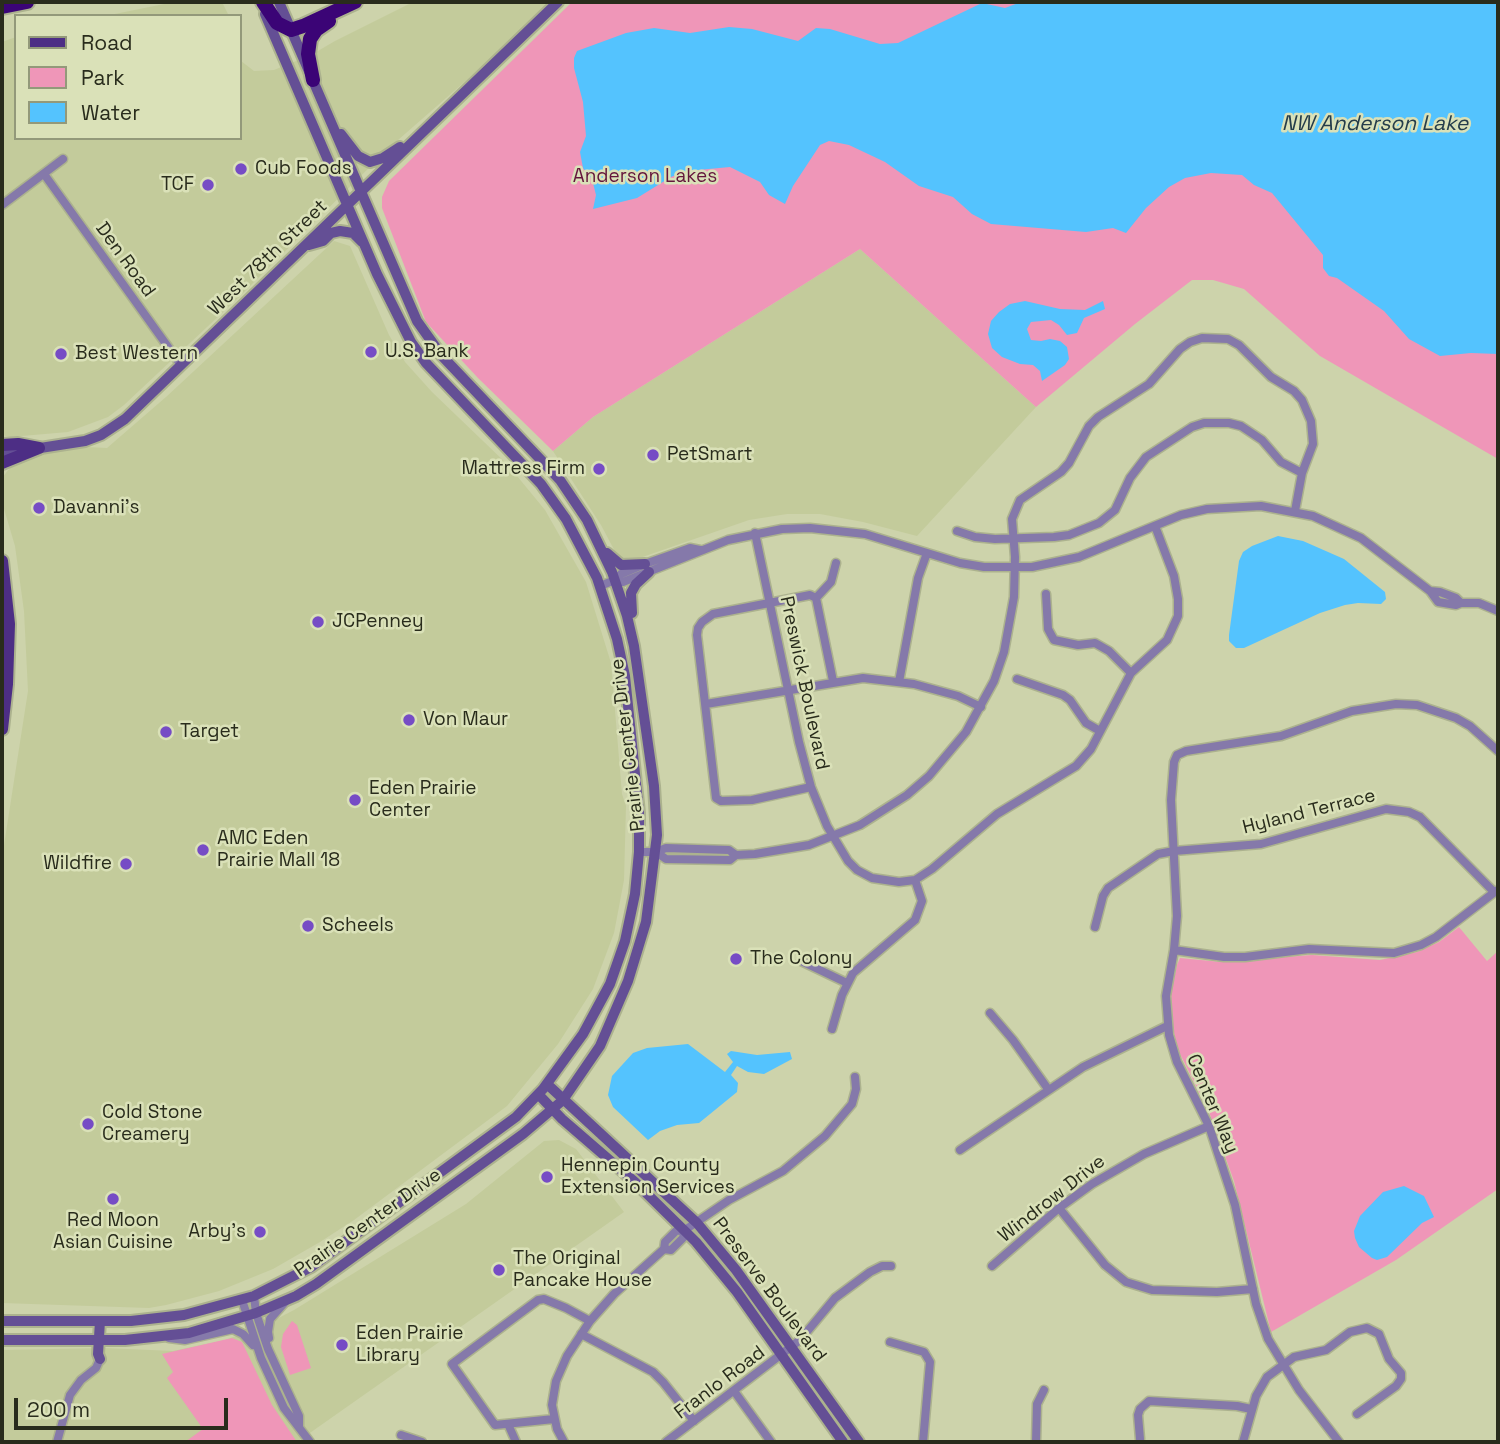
<!DOCTYPE html>
<style>
body{margin:0}
#map{position:relative;width:1500px;height:1444px;overflow:hidden;background:#cdd3ab;font-family:"Space Grotesk",sans-serif}
canvas{display:block}
.frame{position:absolute;inset:0;border:4px solid #292c1c;pointer-events:none}
.legend{position:absolute;left:14px;top:14px;width:228px;height:126px;box-sizing:border-box;background:#dae1b8;border:2px solid #93997a;margin:0;padding:9px 12px;list-style:none;font-size:21px;color:#292c1c}
.legend li{display:flex;align-items:center;gap:14px;height:35px}
.legend b{width:35px;border:2px solid #93997a}
.scale{position:absolute;left:14px;top:1398px;width:214px;height:32px;box-sizing:border-box;border:4px solid #292c1c;border-top:0;padding-left:9px;font-size:21px;line-height:24px;white-space:nowrap;color:#292c1c;-webkit-text-stroke:5px #dae1b8;paint-order:stroke}
</style>
<div id="map">
<canvas width="1500" height="1444"></canvas>
<div class="frame"></div>
<ul class="legend">
<li><b style="height:9px;background:#4d2e85"></b>Road</li>
<li><b style="height:19px;background:#ef96b8"></b>Park</li>
<li><b style="height:19px;background:#54c3fe"></b>Water</li>
</ul>
<div class="scale">200 m</div>
</div>
<script>
const g = document.querySelector('canvas').getContext('2d');
g.lineJoin = 'round';
function fill(path, color) { g.fillStyle = color; g.fill(path, 'evenodd'); }
const poly = rows => new Path2D(rows.map(r => 'M' + r).join(''));
function stroke(path, color, width, dash) { g.strokeStyle = color; g.lineWidth = width; g.lineCap = dash ? 'butt' : 'round'; g.setLineDash(dash || []); g.stroke(path); }
function write(font, color, halo, rows, align = 'center') {
  g.font = font + ' "Space Grotesk",sans-serif'; g.lineWidth = 5; g.setLineDash([]); g.textBaseline = 'middle'; g.strokeStyle = halo; g.fillStyle = color; for (const [text, x, y, turn = 0] of rows) {
    g.save(); g.translate(x, y); g.rotate((+turn || 0) * Math.PI / 180); g.textAlign = isNaN(turn) ? turn : align; if (halo) g.strokeText(text, 0, 0); g.fillText(text, 0, 0); g.restore();
  }
}
fill(poly([
 [174,2,222,2,229,16,105,16],
 [413,2,556,2,390,147,239,297,124,405,108,417,68,432,10,437,2,435,2,42,16,37,16,138,240,138,240,37,241,61,254,71,274,70,311,55,335,41],
 [334,241,350,246,389,335,405,362,432,392,508,465,545,510,586,582,611,663,622,794,626,806,624,880,614,933,593,989,558,1044,507,1106,354,1220,320,1242,273,1269,219,1291,166,1305,149,1308,2,1303,2,858,28,691,24,611,15,546,2,502,2,478,9,469,20,460,37,455,86,447,107,448,166,397],
 [860,249,1036,407,917,536,863,522,820,514,787,514,749,520,631,561,619,559,601,525,553,451,593,417],
 [559,1140,576,1149,624,1212,297,1442,2,1442,2,1350,105,1348,173,1351,225,1340,261,1327,294,1310,466,1204,544,1141]
]), '#c3cb9b');
fill(poly([
 [572,2,1498,2,1498,459,1320,356,1244,289,1213,280,1192,280,1135,324,1036,407,860,249,593,417,553,451,478,378,426,322,382,208,382,197,389,181],
 [1459,927,1487,961,1498,951,1498,1189,1396,1260,1271,1332,1234,1181,1209,1112,1178,1050,1172,1024,1171,994,1177,965,1180,958,1221,962,1312,955,1380,960,1417,952,1439,942],
 [292,1321,297,1325,311,1368,290,1375,281,1347,283,1334],
 [232,1338,242,1342,272,1405,297,1442,185,1442,203,1429,167,1378,173,1372,162,1354]
]), '#ef96b8');
fill(poly([
 [1021,2,1498,2,1498,354,1471,353,1440,356,1409,339,1384,311,1337,278,1329,276,1323,268,1323,255,1272,193,1254,185,1242,175,1211,173,1185,178,1169,187,1146,208,1126,233,1113,228,1086,232,991,224,972,214,953,197,919,186,885,162,849,145,829,141,820,145,793,186,785,204,769,195,760,182,730,167,687,171,671,177,637,198,593,209,596,195,592,179,583,168,580,152,586,136,583,102,574,68,574,58,577,51,626,33,654,28,690,33,729,27,752,29,798,41,816,28,830,29,880,44,898,43,982,3,1005,8],
 [1025,301,1060,309,1085,310,1103,301,1105,309,1084,318,1077,333,1067,335,1059,325,1051,320,1031,322,1027,329,1031,340,1041,341,1050,339,1060,341,1067,347,1069,359,1065,365,1042,381,1040,371,1033,365,1020,364,1002,357,992,348,988,334,991,321,999,312,1010,304],
 [1278,536,1303,541,1344,559,1385,592,1386,599,1381,604,1358,603,1345,605,1320,613,1244,648,1236,648,1229,641,1229,635,1239,561,1243,552,1252,546],
 [688,1044,725,1072,733,1062,727,1054,731,1051,757,1055,790,1052,792,1059,764,1074,748,1072,737,1066,731,1075,738,1083,737,1092,699,1123,677,1125,660,1131,648,1140,613,1107,608,1095,612,1076,633,1053,647,1048],
 [1404,1186,1424,1196,1434,1217,1422,1223,1387,1257,1377,1260,1372,1258,1359,1247,1355,1238,1354,1231,1360,1216,1383,1192]
]), '#54c3fe');
const street = poly([
 [44,174,181,365],
 [2,205,63,159],
 [957,531,975,537,995,539,1054,537,1069,535,1099,523,1115,510,1130,478,1146,457,1192,427,1204,423,1229,423,1241,426,1262,440,1281,462,1302,473],
 [755,533,799,742,811,787,827,826,848,861,857,870,872,878,899,882,915,880,932,869,997,814,1076,766,1091,749,1131,673,1167,640,1178,616,1178,599,1174,576,1155,526],
 [615,580,623,582,728,540,782,529,810,528,865,534,960,563,984,567,1032,567,1079,557,1181,515,1207,509,1261,506,1313,516,1361,538,1430,591,1438,602,1456,605,1461,603,1479,603,1498,611],
 [600,586,615,580,621,574,645,564,690,548,700,550],
 [1430,591,1440,592,1456,598,1461,603],
 [1046,594,1048,629,1054,640,1078,645,1095,643,1109,651,1131,673],
 [816,598,831,582,836,563],
 [1017,679,1063,695,1070,700,1086,723,1100,731],
 [899,682,918,578,927,553],
 [706,704,863,678,914,684,958,696,981,707],
 [811,787,752,800,721,801,716,798,697,635,698,628,702,622,713,614,810,595,816,598,833,681],
 [639,852,656,852,666,848,729,850,736,855,755,854,809,845,860,825,907,795,929,776,966,732,994,681,1004,652,1014,597,1015,557,1012,519,1020,500,1061,472,1069,463,1089,426,1098,417,1149,384,1180,349,1190,342,1202,338,1228,339,1239,345,1271,377,1294,391,1302,400,1311,421,1313,444,1302,473,1295,511],
 [656,852,666,859,730,860,736,855],
 [1095,927,1103,896,1108,888,1158,854,1174,851,1261,844,1386,809,1409,812,1420,817,1494,892],
 [1174,950,1224,957,1245,957,1309,949,1394,953,1421,945,1436,937,1496,891],
 [801,961,847,983],
 [990,1013,1013,1040,1048,1089],
 [832,1029,842,995,853,973,915,920,922,901,915,880],
 [960,1150,1083,1067,1167,1026],
 [1059,1208,1105,1265,1126,1282,1152,1290,1217,1292,1253,1289],
 [664,1249,665,1242,676,1231,685,1230,729,1200,783,1171,825,1136,852,1104,856,1089,855,1077],
 [992,1266,1059,1208,1092,1184,1144,1154,1209,1126],
 [254,1296,256,1313,268,1349,299,1416,299,1426],
 [242,1300,261,1358,284,1408,310,1442],
 [581,1334,653,1372,663,1382,694,1421],
 [169,1338,185,1340,233,1329,243,1334,253,1345],
 [269,1338,268,1332,270,1319,286,1301],
 [890,1342,924,1352,930,1362,923,1442],
 [734,1391,771,1442],
 [554,1419,495,1425,452,1364,538,1300,544,1299,566,1308,590,1321],
 [508,1424,516,1442],
 [401,1435,422,1442],
 [1140,1439,1138,1415,1140,1409,1149,1401,1237,1406,1251,1409],
 [57,1442,70,1395,81,1380,96,1368,100,1359],
 [564,1442,557,1429,552,1405,556,1381,567,1356,590,1321,614,1294,664,1249,671,1250,683,1238,685,1230],
 [666,1442,800,1340,835,1298,870,1272,882,1266,891,1266],
 [1036,1442,1037,1404,1044,1390],
 [1243,1442,1256,1396,1267,1377,1294,1357,1326,1350,1350,1332,1367,1328,1379,1334,1389,1359,1401,1373,1401,1379,1396,1386,1357,1414],
 [1339,1442,1299,1390,1268,1339,1256,1304,1235,1205,1209,1126,1177,1062,1169,1035,1166,996,1174,950,1177,916,1171,800,1174,762,1177,755,1186,751,1281,736,1352,711,1396,704,1417,705,1456,718,1470,726,1498,751]
]);
const secondary = poly([
 [341,134,358,156,370,162,383,158,400,147],
 [309,245,323,241,331,233,340,231,353,233,362,242],
 [2,454,85,441,101,435,125,419,558,2],
 [607,553,621,565,645,564],
 [632,613,631,593,636,584,649,572],
 [547,1084,697,1223,736,1270,859,1442],
 [538,1094,562,1119,635,1182,696,1242,737,1292,843,1442],
 [2,1321,131,1321,184,1315,254,1296,311,1267,516,1117,543,1089,583,1034,610,984,625,941,635,894,639,852,639,813,625,676,617,639,597,578,566,519,541,484,426,363,411,342,377,274,265,14],
 [2,1340,125,1340,189,1333,256,1313,296,1296,316,1284,523,1134,563,1100,600,1046,628,981,646,922,657,835,654,786,634,646,627,616,612,572,587,520,560,480,442,356,417,321,279,2],
 [100,1359,98,1354,100,1321]
]);
const primary = poly([
 [2,445,18,444,39,448],
 [2,463,39,448],
 [2,561,9,624,7,684,2,729]
]);
const highway = poly([
 [263,2,277,23,291,30,303,26,355,2],
 [2,7,27,2],
 [313,80,308,54,310,39,316,30,329,21]
]);
stroke(street, '#acb28e', 11);
stroke(secondary, '#acb28e', 14);
stroke(primary, '#acb28e', 16);
stroke(highway, '#acb28e', 18);
stroke(street, '#8579aa', 8);
stroke(secondary, '#644f95', 10);
stroke(primary, '#4d2e85', 12);
stroke(highway, '#3b0476', 14);
for (const [x, y, r, color] of [
 [241,169,7,"#764cc5"],
 [208,185,7,"#764cc5"],
 [371,352,7,"#764cc5"],
 [61,354,7,"#764cc5"],
 [653,455,7,"#764cc5"],
 [599,469,7,"#764cc5"],
 [39,508,7,"#764cc5"],
 [318,622,7,"#764cc5"],
 [409,720,7,"#764cc5"],
 [166,732,7,"#764cc5"],
 [355,800,7,"#764cc5"],
 [203,850,7,"#764cc5"],
 [126,864,7,"#764cc5"],
 [308,926,7,"#764cc5"],
 [736,959,7,"#764cc5"],
 [88,1124,7,"#764cc5"],
 [547,1177,7,"#764cc5"],
 [113,1199,7,"#764cc5"],
 [260,1232,7,"#764cc5"],
 [499,1270,7,"#764cc5"],
 [342,1345,7,"#764cc5"]
]) { const dot = new Path2D(); dot.arc(x, y, r, 0, 2 * Math.PI); g.fillStyle = color; g.fill(dot); stroke(dot, '#dae1b8', 2.5); }
write('19px', '#292c1c', '#dae1b8', [
 ["Cub Foods",255,169],
 ["TCF",194,185,"right"],
 ["U.S. Bank",385,352],
 ["Best Western",75,354],
 ["PetSmart",667,455],
 ["Mattress Firm",585,469,"right"],
 ["Davanni's",53,508],
 ["JCPenney",332,622],
 ["Von Maur",423,720],
 ["Target",180,732],
 ["Eden Prairie",369,789],
 ["Center",369,811],
 ["AMC Eden",217,839],
 ["Prairie Mall 18",217,861],
 ["Wildfire",112,864,"right"],
 ["Scheels",322,926],
 ["The Colony",750,959],
 ["Cold Stone",102,1113],
 ["Creamery",102,1135],
 ["Hennepin County",561,1166],
 ["Extension Services",561,1188],
 ["Red Moon",113,1221,"center"],
 ["Asian Cuisine",113,1243,"center"],
 ["Arby's",246,1232,"right"],
 ["The Original",513,1259],
 ["Pancake House",513,1281],
 ["Eden Prairie",356,1334],
 ["Library",356,1356]
], 'left');
write('19px', '#64163c', '#dae1b8', [
 ["Anderson Lakes",645,177]
]);
write('19px', '#292c1c', '#dae1b8', [
 ["West 78th Street",268,258,-44],
 ["Den Road",125,260,54],
 ["Preswick Boulevard",804,683,78],
 ["Prairie Center Drive",628,745,-97],
 ["Hyland Terrace",1309,812,-14],
 ["Center Way",1212,1104,67],
 ["Windrow Drive",1052,1199,-38],
 ["Prairie Center Drive",368,1223,-35],
 ["Preserve Boulevard",769,1290,53],
 ["Franlo Road",720,1383,-37]
]);
write('italic 21px', '#253d4b', '#dae1b8', [
 ["NW Anderson Lake",1375,124]
]);
</script>
